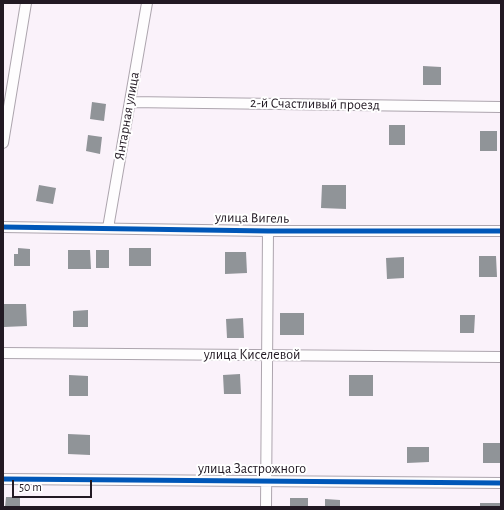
<!DOCTYPE html>
<meta charset="utf-8">
<style>
body{margin:0}
#map{position:relative;width:504px;height:510px;overflow:hidden;background:#faf2fa;font-family:"Alegreya Sans",sans-serif}
canvas{display:block}
.frame{position:absolute;inset:0;border:4px solid #221923;pointer-events:none}
.scale{position:absolute;left:12px;top:480px;width:80px;height:18px;box-sizing:border-box;border:2px solid #221923;border-top:0;padding-left:5px;font-size:12px;line-height:14px;white-space:nowrap;color:#221923;-webkit-text-stroke:3px #fff;paint-order:stroke}
</style>
<div id="map">
<canvas width="504" height="510"></canvas>
<div class="frame"></div>
<div class="scale">50 m</div>
</div>
<script>
const g = document.querySelector('canvas').getContext('2d');
g.lineJoin = 'round';
function fill(path, color) { g.fillStyle = color; g.fill(path, 'evenodd'); }
const poly = rows => new Path2D(rows.map(r => 'M' + r).join(''));
function stroke(path, color, width, dash) { g.strokeStyle = color; g.lineWidth = width; g.lineCap = dash ? 'butt' : 'round'; g.setLineDash(dash || []); g.stroke(path); }
function write(font, color, halo, rows, align = 'center') {
  g.font = font + ' "Alegreya Sans",sans-serif'; g.lineWidth = 4; g.setLineDash([]); g.textBaseline = 'middle'; g.strokeStyle = halo; g.fillStyle = color; for (const [text, x, y, turn = 0] of rows) {
    g.save(); g.translate(x, y); g.rotate((+turn || 0) * Math.PI / 180); g.textAlign = isNaN(turn) ? turn : align; if (halo) g.strokeText(text, 0, 0); g.fillText(text, 0, 0); g.restore();
  }
}
fill(poly([
 [423,66,441,67,441,85,423,85],
 [92,102,106,104,104,121,90,119],
 [389,125,405,125,405,145,389,145],
 [480,131,497,131,497,151,480,151],
 [88,135,102,137,100,154,86,151],
 [39,185,56,188,53,204,36,201],
 [322,185,346,185,346,209,321,208],
 [18,248,30,249,30,266,14,266,14,254,18,254],
 [129,248,151,248,151,266,129,266],
 [68,250,90,250,91,269,68,269],
 [96,250,109,250,109,268,96,268],
 [225,252,246,252,247,273,225,274],
 [479,256,496,256,497,277,479,277],
 [404,257,404,278,387,279,386,258],
 [4,304,26,304,27,326,4,327],
 [88,310,88,327,73,327,73,311],
 [280,313,304,313,304,335,280,335],
 [460,315,475,315,474,333,460,333],
 [243,318,244,338,227,338,226,319],
 [240,374,241,394,224,394,223,375],
 [69,375,88,376,88,396,69,396],
 [349,375,373,375,373,396,349,396],
 [68,434,90,435,90,455,68,454],
 [483,443,501,443,501,463,483,463],
 [407,447,429,447,429,462,407,463],
 [6,497,20,497,20,507,5,507],
 [290,498,308,498,308,507,290,507],
 [325,499,340,500,340,507,325,507],
 [480,503,501,503,501,507,480,507]
]), '#909498');
const street = poly([
 [130,102,501,107],
 [3,143,26,3],
 [3,227,268,231,501,231],
 [108,228,147,3],
 [3,353,501,357],
 [3,479,501,483],
 [266,507,268,231]
]);
stroke(street, '#ada5ae', 12);
stroke(street, '#fefdfe', 10);
stroke(poly([
 [3,227,268,231,501,231],
 [3,479,501,483]
]), '#0057b8', 5);
write('14px', '#221923', '#fff', [
 ["2-й Счастливый проезд",315,104,1],
 ["Янтарная улица",127,116,-80],
 ["улица Вигель",252,218,1],
 ["улица Киселевой",252,355],
 ["улица Застрожного",252,469]
]);
</script>
